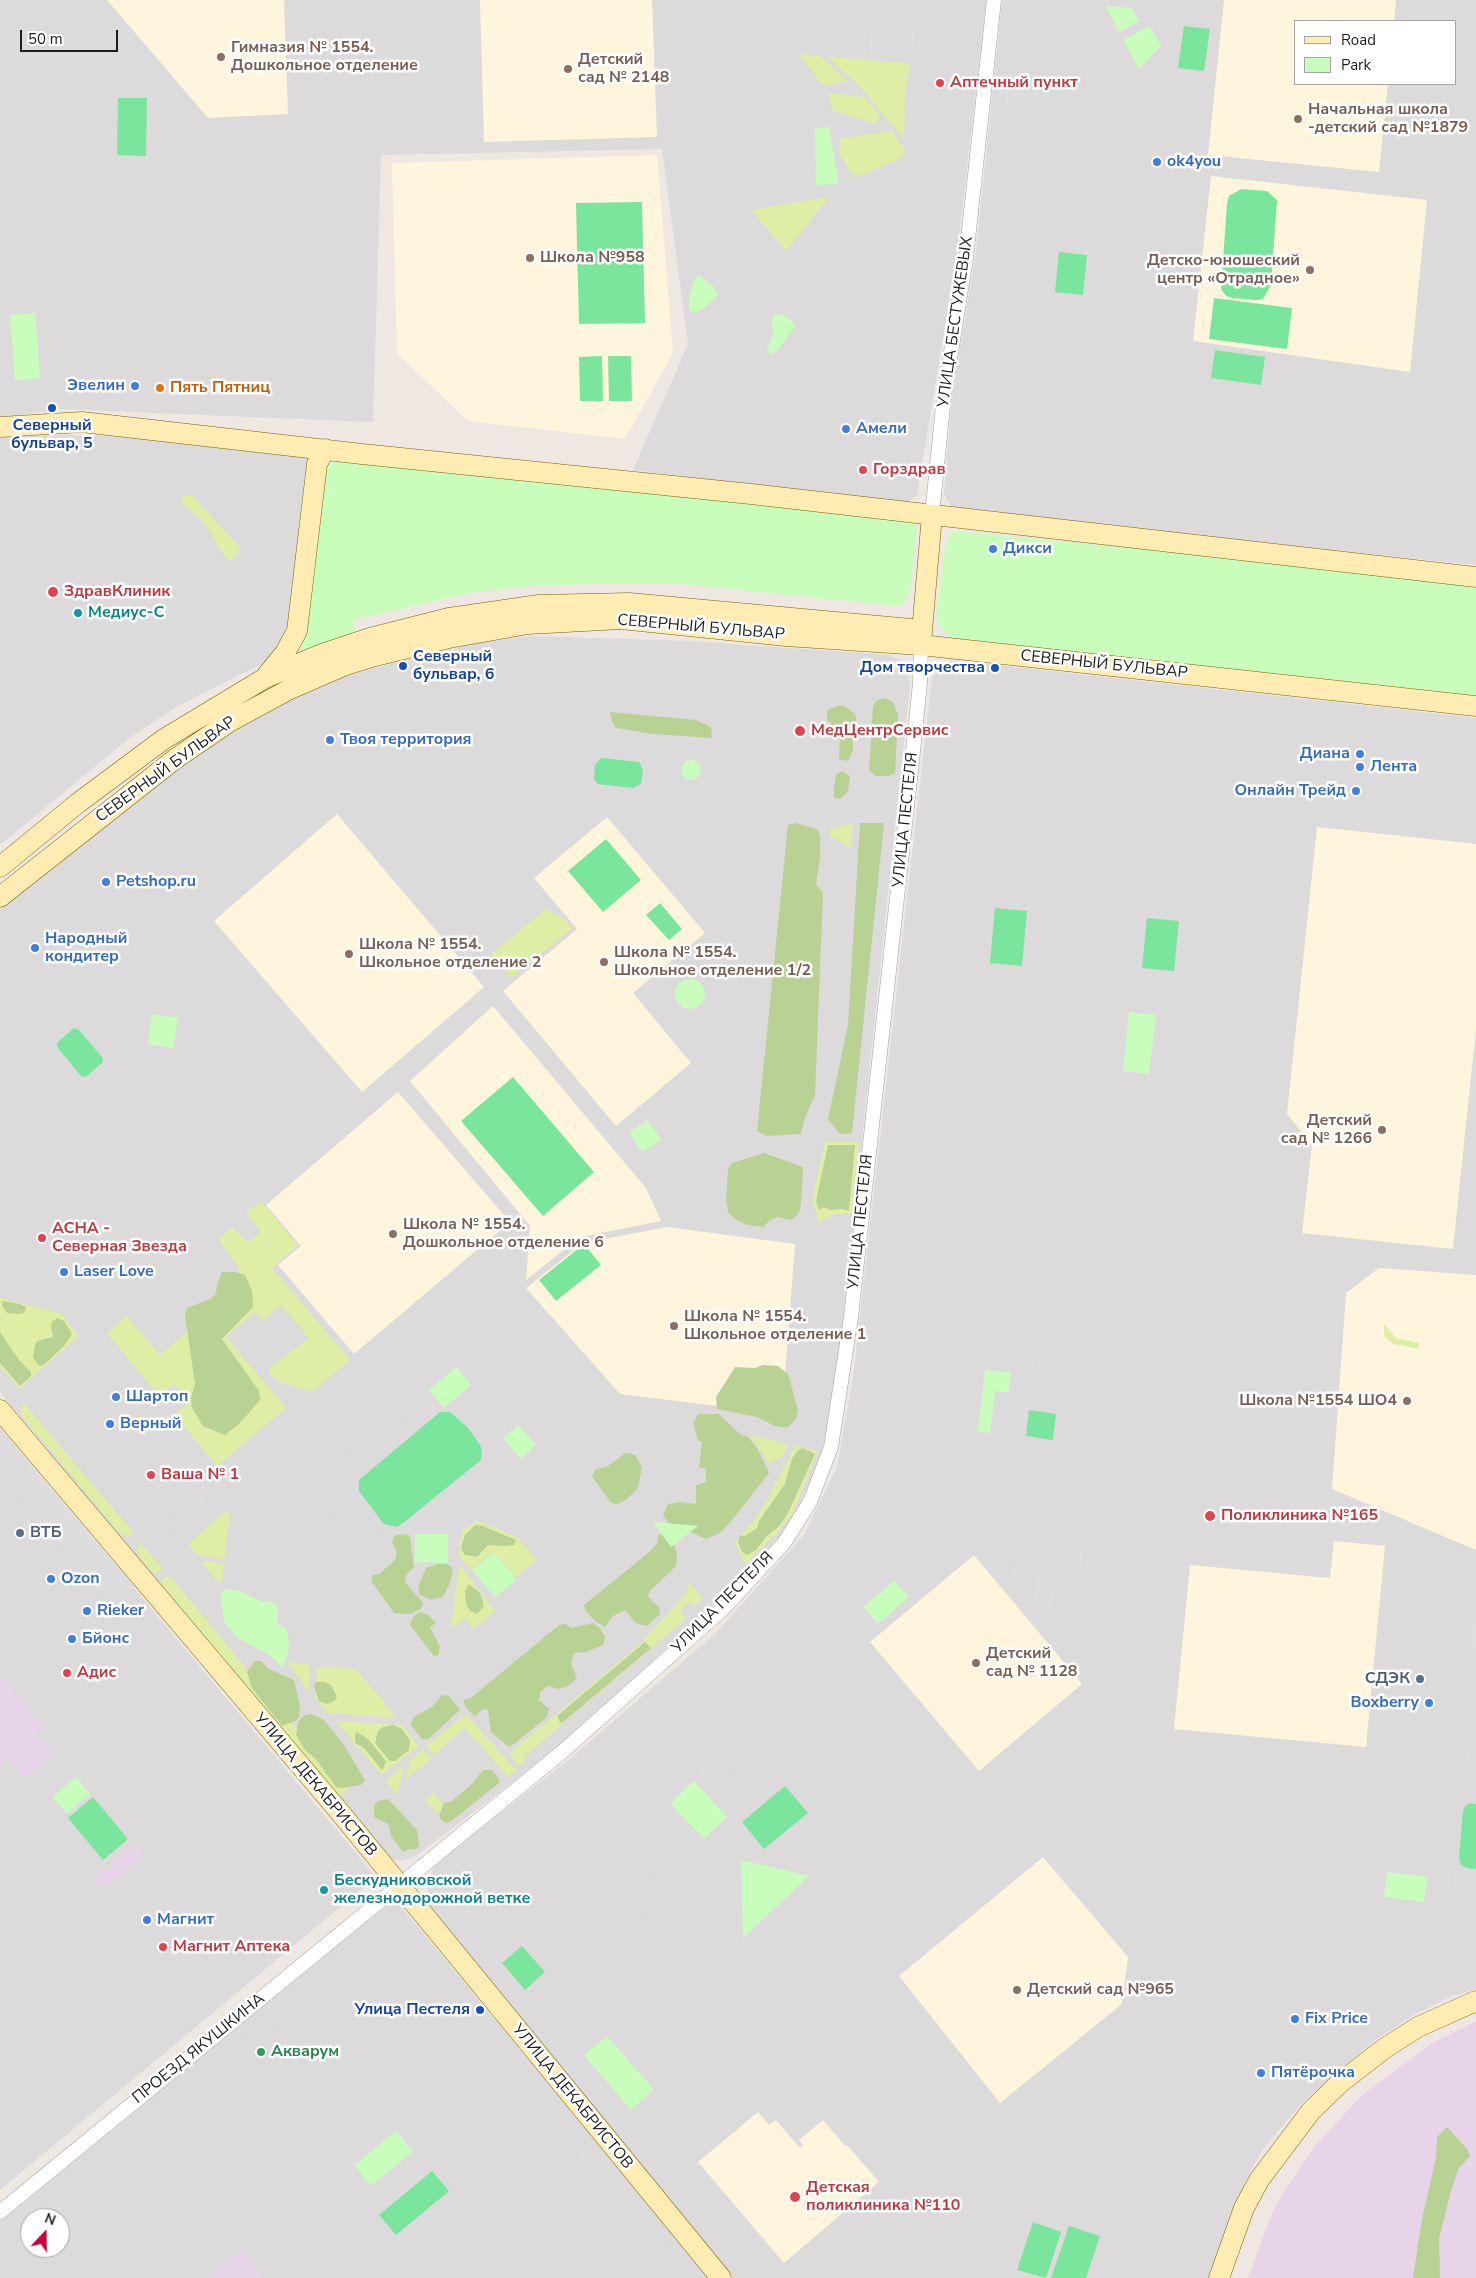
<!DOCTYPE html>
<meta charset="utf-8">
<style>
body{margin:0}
#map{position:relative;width:1476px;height:2278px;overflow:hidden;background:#efe7e2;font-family:"Nunito Sans",sans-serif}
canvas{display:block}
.legend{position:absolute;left:1294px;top:20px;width:162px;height:65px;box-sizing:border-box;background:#fff;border:1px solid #a5a5a5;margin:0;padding:6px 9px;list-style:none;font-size:15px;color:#1d1d1d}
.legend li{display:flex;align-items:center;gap:10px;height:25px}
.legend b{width:25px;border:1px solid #a5a5a5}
.north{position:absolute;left:20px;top:2208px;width:50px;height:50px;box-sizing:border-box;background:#fff;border:1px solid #a5a5a5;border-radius:50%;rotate:21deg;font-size:14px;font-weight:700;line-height:20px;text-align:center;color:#1d1d1d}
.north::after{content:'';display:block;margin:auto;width:18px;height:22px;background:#cb003b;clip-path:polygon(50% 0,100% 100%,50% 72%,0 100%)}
.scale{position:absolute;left:20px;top:30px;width:98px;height:22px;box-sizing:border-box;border:2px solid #1d1d1d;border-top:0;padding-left:6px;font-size:15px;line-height:18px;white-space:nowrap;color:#1d1d1d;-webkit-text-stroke:4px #fff;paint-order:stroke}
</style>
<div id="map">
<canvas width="1476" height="2278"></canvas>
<ul class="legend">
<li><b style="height:6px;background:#feecb2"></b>Road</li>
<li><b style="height:14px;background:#c9fdbc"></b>Park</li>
</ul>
<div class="north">N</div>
<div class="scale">50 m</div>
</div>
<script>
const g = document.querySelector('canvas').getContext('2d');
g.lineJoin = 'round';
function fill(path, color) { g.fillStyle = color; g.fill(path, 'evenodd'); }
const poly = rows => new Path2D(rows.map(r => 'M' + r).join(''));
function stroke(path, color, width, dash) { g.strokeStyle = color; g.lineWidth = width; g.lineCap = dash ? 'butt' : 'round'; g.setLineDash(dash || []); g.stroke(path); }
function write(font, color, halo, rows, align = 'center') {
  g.font = font + ' "Nunito Sans",sans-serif'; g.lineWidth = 5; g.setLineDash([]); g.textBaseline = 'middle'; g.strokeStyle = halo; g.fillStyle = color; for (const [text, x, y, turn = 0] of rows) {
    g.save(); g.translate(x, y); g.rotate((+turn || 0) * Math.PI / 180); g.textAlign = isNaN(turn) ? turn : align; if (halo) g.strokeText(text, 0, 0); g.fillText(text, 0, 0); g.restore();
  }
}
fill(poly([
 [0,0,986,0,958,247,917,495,905,504,633,470,688,344,662,149,381,155,373,422,60,409,0,418],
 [1002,0,1476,0,1476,565,954,510,944,495,952,397,976,253],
 [1295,21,1455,21,1455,84,1295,84],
 [58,435,120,436,286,454,315,450,310,472,305,472,298,534,297,572,289,629,269,660,176,707,131,737,0,845,0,437],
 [529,636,689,641,889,655,905,664,910,685,837,1376,821,1456,792,1522,770,1548,702,1616,557,1748,416,1856,403,1860,389,1860,0,1392,0,909,93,831,209,742,297,695,339,678,390,664,472,644],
 [951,660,1476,718,1476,1989,1452,1996,1412,2016,1375,2040,1302,2103,1263,2149,1249,2174,1237,2199,1209,2278,733,2278,434,1916,426,1884,436,1863,566,1762,715,1634,804,1535,837,1467,853,1378,932,677],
 [0,1428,376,1877,0,2190],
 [389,1903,399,1904,709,2278,0,2278,0,2221],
 [30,2218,60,2218,60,2248,30,2248]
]), '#dcdadb');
fill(poly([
 [0,1676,43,1727,35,1734,52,1754,25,1778,8,1758,0,1764],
 [135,1845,144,1855,103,1887,94,1878],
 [1476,2021,1476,2278,1248,2278,1272,2213,1283,2193,1316,2145,1361,2096,1432,2043],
 [242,2251,263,2278,209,2278]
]), '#e7d4e9');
fill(poly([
 [107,0,284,0,288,114,208,118],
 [480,0,652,0,657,137,484,142],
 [1224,0,1396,0,1394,21,1295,21,1295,84,1388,84,1379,172,1208,155],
 [657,155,673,353,625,439,468,421,397,353,392,163],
 [1211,176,1427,200,1410,372,1193,341],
 [337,814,484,987,362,1092,214,921],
 [607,817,705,933,633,993,691,1063,616,1126,503,991,577,929,534,878],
 [1317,827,1476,844,1476,1028,1453,1249,1302,1233,1312,1145,1287,1114],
 [493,1006,646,1188,661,1221,580,1237,526,1280,530,1226,410,1081],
 [398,1092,510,1222,354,1354,278,1265,301,1246,266,1205],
 [667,1227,795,1244,782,1414,620,1394,526,1288,583,1243],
 [1379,1268,1476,1275,1476,1550,1332,1489,1346,1293],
 [1334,1541,1385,1546,1366,1747,1174,1729,1190,1565,1330,1578],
 [974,1555,1082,1684,979,1771,870,1642],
 [1043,1857,1128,1957,1122,2004,1000,2103,899,1976],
 [758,2112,769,2125,776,2120,800,2148,803,2145,799,2140,823,2120,845,2146,847,2145,879,2182,784,2263,698,2162]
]), '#fff5dc');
fill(poly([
 [799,54,820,56,847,81,823,86],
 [828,57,910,63,905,95,904,139,866,93],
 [828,93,864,97,880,115,876,124,832,110],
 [891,131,905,149,903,157,858,177,853,175,840,155,839,139],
 [829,197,786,251,751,210],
 [192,495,241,549,232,560,229,560,225,557,205,524,182,503,181,496],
 [853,823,851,848,830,836,830,829],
 [546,909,564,919,573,928,511,978,491,954],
 [825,1142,859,1142,851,1214,833,1214,819,1222,812,1201],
 [261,1201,298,1245,272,1268,350,1360,312,1392,280,1382,269,1374,270,1368,309,1338,281,1305,262,1321,255,1312,226,1337,286,1408,217,1466,174,1415,189,1402,174,1384,159,1396,107,1333,127,1316,160,1355,239,1287,239,1268,218,1239,233,1227,247,1243,261,1232,246,1213],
 [0,1298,60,1313,79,1336,19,1389,0,1366],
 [1384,1324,1396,1338,1419,1343,1419,1349,1393,1344,1384,1336],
 [24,1403,132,1531,133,1534,125,1536,118,1531,23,1417,20,1411],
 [749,1434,788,1445,783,1455,769,1464],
 [796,1445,818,1452,792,1514,778,1532,745,1564,735,1542,759,1514],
 [226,1511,230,1516,224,1560,196,1554,188,1544],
 [477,1521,517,1537,537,1560,516,1577,493,1551,472,1570,458,1554,462,1531],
 [140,1542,163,1569,155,1575,138,1555,137,1550],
 [203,1561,224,1564,221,1585,202,1563],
 [459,1564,495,1611,473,1629,466,1618,451,1628],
 [169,1575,347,1790,339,1796,160,1582],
 [689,1582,703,1598,695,1606,690,1601,680,1611,686,1618,524,1757,526,1760,519,1766,509,1754,640,1644,685,1595],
 [287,1662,309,1665,309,1692],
 [317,1667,356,1669,397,1718,328,1713,315,1697],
 [466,1714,516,1770,508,1777,465,1728,434,1755,426,1746],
 [336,1721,402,1725,419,1746,381,1775],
 [423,1750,431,1759,405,1780,410,1760],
 [404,1765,397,1796,386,1781],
 [433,1793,443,1804,438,1815,425,1800]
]), '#deeea4');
fill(poly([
 [885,698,893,702,898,715,895,773,888,776,876,776,869,771,873,706,877,700],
 [838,706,844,706,854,713,856,717,856,730,853,738,853,750,848,761,839,759,840,739,832,736,831,723,827,720,827,710],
 [610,712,696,720,711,727,712,738,653,734,616,728,612,722],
 [842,771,850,776,848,792,839,799,834,797,834,790,836,775],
 [796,823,817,829,820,835,820,857,816,885,823,892,815,1095,804,1120,801,1134,766,1136,757,1131,788,825],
 [860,823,884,823,852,1133,846,1134,839,1133,828,1119,848,1025],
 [828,1145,855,1145,849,1211,841,1209,831,1210,823,1207,819,1210,816,1201],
 [764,1153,803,1167,802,1191,800,1210,797,1215,791,1220,778,1217,770,1220,763,1227,747,1225,735,1219,728,1212,726,1201,728,1170,732,1163],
 [222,1272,236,1272,245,1275,252,1291,253,1307,222,1339,259,1391,260,1400,239,1424,225,1435,203,1426,192,1408,191,1398,195,1384,185,1315,187,1308,210,1299,216,1294,217,1285],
 [2,1301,20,1304,26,1307,25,1311,24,1313,18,1314,7,1313,2,1306],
 [57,1318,64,1321,72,1334,64,1346,47,1362,42,1366,38,1365,33,1357,35,1345,37,1341,53,1337,51,1327,52,1322],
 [0,1332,19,1360,31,1372,31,1376,20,1386,0,1363],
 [763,1365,778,1366,788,1374,798,1410,796,1419,787,1428,775,1426,757,1417,717,1409,716,1397,735,1367,755,1368],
 [698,1414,719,1414,740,1434,748,1437,757,1448,769,1473,732,1520,720,1533,706,1539,687,1530,671,1527,663,1515,668,1504,680,1502,696,1504,696,1485,706,1482,706,1469,699,1467,702,1442,698,1440,693,1423],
 [803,1448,815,1454,788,1513,780,1525,766,1537,756,1550,747,1555,742,1552,738,1542,740,1535,745,1536,757,1528,759,1521,785,1484,792,1459,798,1450],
 [629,1453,635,1455,642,1467,638,1488,626,1500,618,1504,611,1503,592,1476,595,1470,608,1466,624,1454],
 [475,1525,483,1526,516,1540,514,1545,504,1546,488,1545,477,1557,465,1555,461,1549,462,1544,465,1535],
 [403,1534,408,1535,410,1537,414,1567,406,1575,405,1582,423,1603,421,1609,410,1614,394,1613,372,1582,372,1575,379,1574,395,1560,397,1552,392,1542,394,1536],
 [659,1534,667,1536,673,1542,677,1553,676,1566,649,1592,648,1597,659,1607,660,1614,647,1626,636,1623,625,1610,613,1616,605,1627,595,1621,586,1611,584,1605,647,1554,657,1544],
 [438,1564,446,1564,451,1567,453,1570,450,1583,443,1597,431,1600,420,1595,418,1587,426,1568],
 [469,1584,480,1593,484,1606,477,1614,470,1611,466,1604,465,1591],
 [420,1612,428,1615,436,1623,430,1627,440,1647,438,1655,434,1656,410,1625,414,1616],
 [593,1623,600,1628,605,1637,603,1645,586,1652,574,1653,571,1664,577,1678,568,1686,559,1689,548,1686,540,1692,539,1700,549,1709,547,1717,514,1744,509,1747,491,1732,488,1710,483,1709,475,1716,468,1710,463,1701,466,1699,471,1698,559,1625,565,1624,572,1628],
 [645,1642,651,1648,562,1723,559,1721,557,1716],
 [255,1661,261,1661,269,1669,294,1680,300,1706,299,1717,295,1721,282,1726,252,1688,247,1672],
 [316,1682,324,1682,331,1685,337,1697,334,1701,328,1704,319,1701,314,1686],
 [442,1695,449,1696,460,1710,428,1739,422,1739,411,1725,412,1720,415,1716,432,1707],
 [310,1714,323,1719,342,1742,365,1780,361,1785,343,1788,336,1787,315,1758,305,1750,296,1735,298,1723,303,1716],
 [393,1725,402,1729,410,1740,409,1750,395,1761,390,1761,375,1743,378,1731,383,1727],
 [357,1732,368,1739,386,1761,383,1769,381,1769,364,1748,355,1743,355,1734],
 [483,1770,492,1770,499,1779,499,1783,451,1821,446,1823,441,1820,439,1816,444,1803,452,1801,471,1785],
 [388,1799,417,1830,419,1846,414,1850,410,1849,403,1852,391,1836,388,1824,374,1817,374,1806,378,1801],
 [1447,2127,1467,2149,1470,2156,1459,2168,1452,2187,1439,2239,1440,2278,1413,2278,1422,2219,1436,2158,1437,2137]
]), '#b8d294');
fill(poly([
 [1106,6,1132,8,1139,21,1119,32],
 [1150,26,1161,46,1139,69,1123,40],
 [829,127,839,184,816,185,815,128],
 [699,275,714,287,718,295,708,305,695,313,689,311,689,297,695,278],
 [35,313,40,378,15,380,10,315],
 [781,314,791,320,795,327,776,352,772,354,767,350,773,335,772,319,774,315],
 [337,459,914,522,917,529,910,593,903,604,897,606,681,584,627,583,530,586,470,593,353,620,356,637,301,655,325,469],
 [952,531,1476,581,1476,696,951,638,939,626,936,615,945,547],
 '681 770a10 10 0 1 1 20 0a10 10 0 1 1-20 0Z',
 '675 994a15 15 0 1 1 30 0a15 15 0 1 1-30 0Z',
 [1129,1012,1156,1015,1149,1074,1123,1071],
 [152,1014,178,1018,173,1048,148,1044],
 [648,1120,661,1140,642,1152,629,1132],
 [457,1367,471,1385,444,1408,429,1390],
 [985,1370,1011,1373,1009,1392,995,1391,990,1433,978,1432],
 [518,1425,536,1445,521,1459,503,1438],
 [653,1522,698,1526,671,1547],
 [415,1534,448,1534,448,1563,415,1562],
 [494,1552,517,1580,495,1597,472,1570],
 [894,1581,909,1597,878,1624,863,1607],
 [227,1589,240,1591,262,1602,270,1601,278,1606,278,1623,287,1630,289,1641,288,1653,283,1668,271,1656,237,1637,225,1624,220,1596,222,1591],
 [76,1777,90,1794,67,1814,53,1797],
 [694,1781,727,1817,704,1839,670,1803],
 [741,1860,809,1876,743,1938],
 [1387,1872,1428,1877,1424,1902,1384,1897],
 [607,2036,654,2090,631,2110,584,2055],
 [396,2131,413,2151,371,2186,354,2165]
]), '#c9fdbc');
fill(poly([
 [1184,26,1210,29,1204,71,1178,68],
 [118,98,147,98,146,156,117,155],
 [1241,189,1267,191,1277,200,1271,285,1263,299,1257,300,1232,298,1226,296,1221,289,1227,203,1229,196],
 [642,202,645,323,579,324,576,203],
 [1059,252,1087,255,1083,295,1055,292],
 [1214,298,1292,308,1287,349,1209,339],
 [1215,350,1265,357,1261,385,1211,378],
 [602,356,603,401,580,401,579,357],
 [608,356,631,356,632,401,609,401],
 [601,758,639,762,643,770,641,784,633,788,598,784,594,779,595,765],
 [606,839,641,880,603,912,568,871],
 [660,903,682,929,669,940,646,915],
 [995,908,1027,911,1022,966,990,963],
 [1147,918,1179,921,1174,971,1142,968],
 [74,1028,79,1030,102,1057,103,1062,86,1077,81,1076,58,1048,57,1043],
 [513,1077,594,1172,543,1216,461,1121],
 [584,1244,601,1265,556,1301,539,1280],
 [1029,1410,1056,1414,1053,1440,1026,1436],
 [440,1412,450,1412,468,1428,480,1445,482,1450,481,1460,398,1527,388,1525,383,1523,359,1491,359,1480],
 [785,1786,808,1813,764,1849,742,1822],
 [93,1797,128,1839,103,1860,68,1818],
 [1470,1803,1476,1804,1476,1869,1467,1868,1461,1865,1459,1858,1463,1811,1465,1806],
 [522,1946,545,1972,525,1990,502,1963],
 [432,2171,449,2191,396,2235,379,2215],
 [1033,2222,1061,2232,1046,2278,1017,2270],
 [1069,2226,1100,2236,1086,2278,1051,2278]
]), '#7ae59d');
fill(poly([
 [891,21,916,32,911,56,871,55,869,49,871,32,880,25],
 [1006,90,1121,101,1120,116,1005,105],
 [978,1353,1034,1359,1033,1372,977,1365],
 [1034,1371,1072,1376,1071,1388,1033,1384],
 [405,1406,410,1412,365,1450,360,1444],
 [359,1445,365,1451,352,1462,346,1456],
 [32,1467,135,1587,111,1606,10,1485],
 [202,1493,208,1499,163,1537,158,1530],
 [352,1502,385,1541,361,1560,329,1521],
 [1026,1545,1083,1551,1081,1573,1056,1570,1052,1607,1034,1606,1037,1571,1021,1570,1020,1579,1011,1578,1013,1564,1024,1564],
 [1476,1612,1476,1668,1471,1668],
 [1466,1726,1476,1726,1476,1759,1466,1759],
 [715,1756,747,1792,731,1807,698,1771],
 [631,1853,717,1959,695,1976,609,1870],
 [1454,1872,1476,1872,1476,1912,1464,1919,1457,1915],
 [289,2002,295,2010,239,2056,233,2048],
 [585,2149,694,2278,681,2278,578,2155]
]), '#ddd');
const street = poly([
 [932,515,944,396,966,258,994,0],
 [0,2212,562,1752,724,1608,784,1543,810,1502,831,1447,851,1317,912,761,920,683,921,645]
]);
const secondary = poly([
 [0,427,82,422,362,454,751,494,1476,577],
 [921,643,932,515],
 [267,675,285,653,297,631,317,464,325,449],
 [0,867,78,803,164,739,265,678,322,654,370,638,449,618,539,605,629,603,922,630],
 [0,897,175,759,229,722,290,689,343,666,375,656,449,638,528,624,621,619,786,636,921,645,1476,706],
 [0,1410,343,1816,721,2278],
 [1219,2278,1244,2208,1259,2180,1311,2111,1340,2083,1385,2048,1418,2027,1476,2001]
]);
stroke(street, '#a1a1a1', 15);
stroke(secondary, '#796300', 21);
stroke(street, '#fff', 14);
stroke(secondary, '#feecb2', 20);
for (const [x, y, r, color] of [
 [221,57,5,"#8d6e63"],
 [568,69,5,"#8d6e63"],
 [940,83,5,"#e0444e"],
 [1298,119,5,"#8d6e63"],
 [1157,162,5,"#3f7fe0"],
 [530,258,5,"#8d6e63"],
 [1310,270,5,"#8d6e63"],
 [135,386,5,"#3f7fe0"],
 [160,388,5,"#e8710a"],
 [52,408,5,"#1a4fb4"],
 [846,429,5,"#3f7fe0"],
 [863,470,5,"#e0444e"],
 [993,549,5,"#3f7fe0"],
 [53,592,6,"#e0444e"],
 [78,613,5,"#0f9aa8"],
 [403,666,5,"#1a4fb4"],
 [995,668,5,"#1a4fb4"],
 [800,731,6,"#e0444e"],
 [330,740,5,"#3f7fe0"],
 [1360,754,5,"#3f7fe0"],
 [1360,767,5,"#3f7fe0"],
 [1356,791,5,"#3f7fe0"],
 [106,882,5,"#3f7fe0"],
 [35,948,5,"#3f7fe0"],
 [349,954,5,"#8d6e63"],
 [604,962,5,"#8d6e63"],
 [1382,1130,5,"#8d6e63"],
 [393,1234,5,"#8d6e63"],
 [42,1238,5,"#e0444e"],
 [64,1272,5,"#3f7fe0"],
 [674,1326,5,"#8d6e63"],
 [116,1397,5,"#3f7fe0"],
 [1407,1401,5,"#8d6e63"],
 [110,1424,5,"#3f7fe0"],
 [151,1475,5,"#e0444e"],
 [1210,1516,6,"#e0444e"],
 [20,1533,5,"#5c6f8a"],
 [51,1579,5,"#3f7fe0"],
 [87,1611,5,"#3f7fe0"],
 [72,1639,5,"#3f7fe0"],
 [976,1663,5,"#8d6e63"],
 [67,1673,5,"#e0444e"],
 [1420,1679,5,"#5c6f8a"],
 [1429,1703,5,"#3f7fe0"],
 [324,1890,5,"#0f9aa8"],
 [147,1920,5,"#3f7fe0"],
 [163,1947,5,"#e0444e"],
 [1017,1990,5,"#8d6e63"],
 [480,2010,5,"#1a4fb4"],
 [1295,2019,5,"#3f7fe0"],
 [261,2052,5,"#2e9e5b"],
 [1261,2073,5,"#3f7fe0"],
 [795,2197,6,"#e0444e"]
]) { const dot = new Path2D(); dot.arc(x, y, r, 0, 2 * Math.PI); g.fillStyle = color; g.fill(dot); stroke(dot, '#fff', 2); }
write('bold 16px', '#785e54', '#fff', [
 ["Гимназия № 1554.",231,48],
 ["Дошкольное отделение",231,66],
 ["Детский",578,60],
 ["сад № 2148",578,78],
 ["Начальная школа",1308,110],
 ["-детский сад №1879",1308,128],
 ["Школа №958",540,258],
 ["Детско-юношеский",1300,261,"right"],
 ["центр «Отрадное»",1300,279,"right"],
 ["Школа № 1554.",359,945],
 ["Школьное отделение 2",359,963],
 ["Школа № 1554.",614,953],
 ["Школьное отделение 1/2",614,971],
 ["Детский",1372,1121,"right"],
 ["сад № 1266",1372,1139,"right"],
 ["Школа № 1554.",403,1225],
 ["Дошкольное отделение 6",403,1243],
 ["Школа № 1554.",684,1317],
 ["Школьное отделение 1",684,1335],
 ["Школа №1554 ШО4",1397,1401,"right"],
 ["Детский",986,1654],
 ["сад № 1128",986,1672],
 ["Детский сад №965",1027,1990]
], 'left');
write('bold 16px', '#be3a42', '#fff', [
 ["Аптечный пункт",950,83],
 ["Горздрав",873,470],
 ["ЗдравКлиник",64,592],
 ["МедЦентрСервис",811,731],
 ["АСНА -",52,1229],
 ["Северная Звезда",52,1247],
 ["Ваша № 1",161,1475],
 ["Поликлиника №165",1221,1516],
 ["Адис",77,1673],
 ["Магнит Аптека",173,1947],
 ["Детская",806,2188],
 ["поликлиника №110",806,2206]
], 'left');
write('bold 16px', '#366cbe', '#fff', [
 ["ok4you",1167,162],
 ["Эвелин",125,386,"right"],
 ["Амели",856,429],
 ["Дикси",1003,549],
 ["Твоя территория",340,740],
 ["Диана",1350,754,"right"],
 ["Лента",1370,767],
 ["Онлайн Трейд",1346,791,"right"],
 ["Petshop.ru",116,882],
 ["Народный",45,939],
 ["кондитер",45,957],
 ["Laser Love",74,1272],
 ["Шартоп",126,1397],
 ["Верный",120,1424],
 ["Ozon",61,1579],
 ["Rieker",97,1611],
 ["Бйонс",82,1639],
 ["Boxberry",1419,1703,"right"],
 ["Магнит",157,1920],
 ["Fix Price",1305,2019],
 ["Пятёрочка",1271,2073]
], 'left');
write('16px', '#1d1d1d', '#fff', [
 ["УЛИЦА БЕСТУЖЕВЫХ",956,322,-82],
 ["СЕВЕРНЫЙ БУЛЬВАР",701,628,5],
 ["СЕВЕРНЫЙ БУЛЬВАР",1104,665,6],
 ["СЕВЕРНЫЙ БУЛЬВАР",166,770,-36],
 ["УЛИЦА ПЕСТЕЛЯ",906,820,-84],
 ["УЛИЦА ПЕСТЕЛЯ",861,1222,-84],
 ["УЛИЦА ПЕСТЕЛЯ",723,1603,-45],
 ["УЛИЦА ДЕКАБРИСТОВ",315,1785,50],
 ["ПРОЕЗД ЯКУШКИНА",199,2049,-39],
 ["УЛИЦА ДЕКАБРИСТОВ",572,2097,51]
]);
write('bold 16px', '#c56008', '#fff', [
 ["Пять Пятниц",170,388]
], 'left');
write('bold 16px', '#164399', '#fff', [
 ["Северный",52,426,"center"],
 ["бульвар, 5",52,444,"center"],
 ["Северный",413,657,"left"],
 ["бульвар, 6",413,675,"left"],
 ["Дом творчества",985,668],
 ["Улица Пестеля",470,2010]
], 'right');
write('bold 16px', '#0d838f', '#fff', [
 ["Медиус-С",88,613],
 ["Бескудниковской",334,1881],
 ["железнодорожной ветке",334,1899]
], 'left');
write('bold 16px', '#4e5e75', '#fff', [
 ["ВТБ",30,1533],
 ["СДЭК",1410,1679,"right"]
], 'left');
write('bold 16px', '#27864d', '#fff', [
 ["Акварум",271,2052]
], 'left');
</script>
